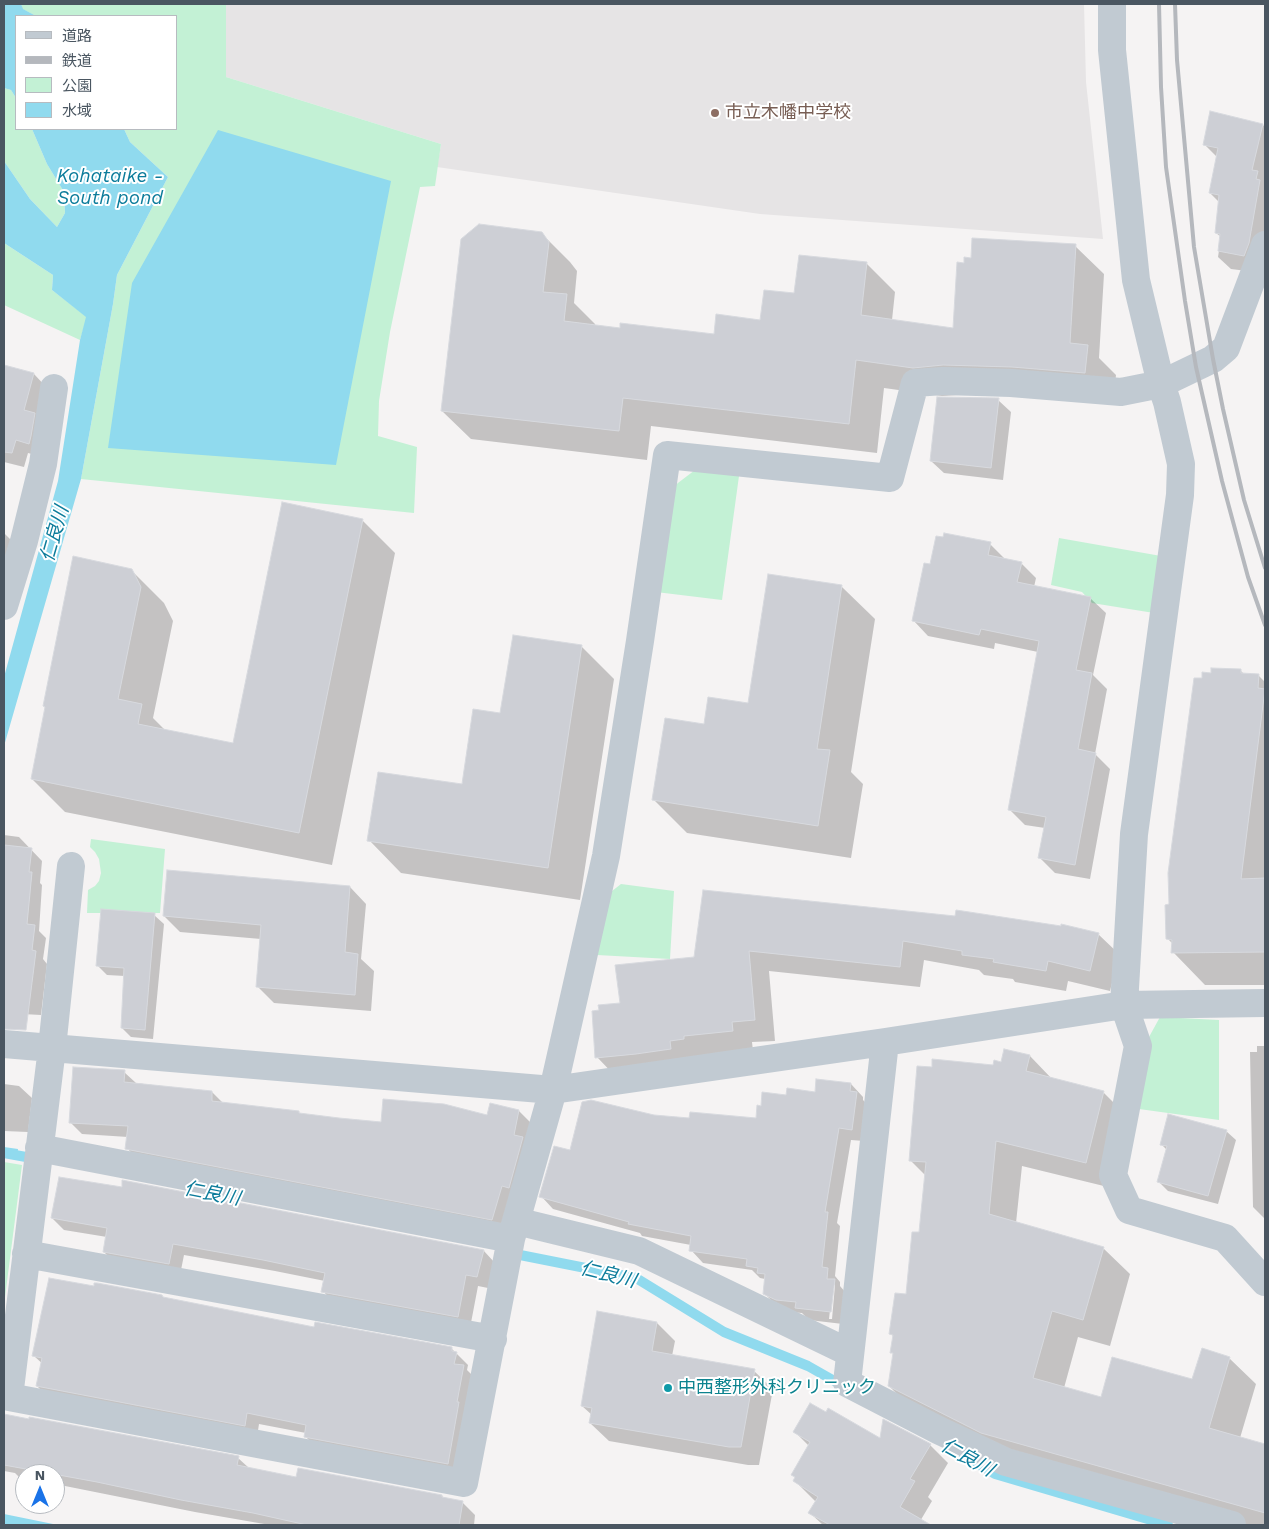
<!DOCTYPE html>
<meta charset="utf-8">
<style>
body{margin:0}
#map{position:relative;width:1269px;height:1529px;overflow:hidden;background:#f5f3f3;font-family:"Work Sans","Noto Sans JP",sans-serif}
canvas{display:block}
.frame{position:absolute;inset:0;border:5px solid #4a5661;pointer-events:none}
.legend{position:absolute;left:15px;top:15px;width:162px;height:115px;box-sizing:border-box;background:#fff;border:1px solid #b7bbc0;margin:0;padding:6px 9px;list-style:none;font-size:15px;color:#4a5661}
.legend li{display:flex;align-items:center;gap:10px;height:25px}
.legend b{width:25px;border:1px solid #b7bbc0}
.north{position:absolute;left:15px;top:1464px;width:50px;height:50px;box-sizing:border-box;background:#fff;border:1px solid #b7bbc0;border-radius:50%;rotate:0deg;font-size:14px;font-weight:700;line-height:20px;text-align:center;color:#4a5661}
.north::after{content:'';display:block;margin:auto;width:18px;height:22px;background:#1a73e8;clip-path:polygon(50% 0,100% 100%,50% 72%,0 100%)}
</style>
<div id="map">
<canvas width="1269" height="1529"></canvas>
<div class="frame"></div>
<ul class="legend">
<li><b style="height:6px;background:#c1cad2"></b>道路</li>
<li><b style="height:6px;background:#b5b8bd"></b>鉄道</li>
<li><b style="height:14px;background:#c3f1d5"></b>公園</li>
<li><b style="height:14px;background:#90daee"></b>水域</li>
</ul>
<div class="north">N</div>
</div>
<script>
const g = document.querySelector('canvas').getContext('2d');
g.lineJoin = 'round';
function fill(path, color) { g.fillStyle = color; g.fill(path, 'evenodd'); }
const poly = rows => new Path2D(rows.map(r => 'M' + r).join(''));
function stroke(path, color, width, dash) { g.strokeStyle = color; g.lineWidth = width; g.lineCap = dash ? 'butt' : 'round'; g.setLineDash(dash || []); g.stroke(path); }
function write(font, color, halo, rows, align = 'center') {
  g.font = font + ' "Work Sans","Noto Sans JP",sans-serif'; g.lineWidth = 4; g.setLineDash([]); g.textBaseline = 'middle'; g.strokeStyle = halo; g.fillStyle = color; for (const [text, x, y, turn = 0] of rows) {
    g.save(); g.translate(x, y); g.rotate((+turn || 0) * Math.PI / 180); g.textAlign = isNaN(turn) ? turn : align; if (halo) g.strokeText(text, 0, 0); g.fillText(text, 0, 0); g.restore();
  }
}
fill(poly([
 [226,4,1084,4,1086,82,1103,239,760,214,437,167,441,144,226,77]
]), '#e6e4e5');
fill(poly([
 [21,4,226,4,226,77,441,144,435,186,420,187,390,332,379,401,378,436,417,447,414,513,81,479,113,304,117,275,168,177,130,142,124,129,176,129,176,16,36,16,22,9],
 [4,88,11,90,16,98,16,129,32,129,47,164,64,192,65,213,57,227,30,199,4,161],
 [4,243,53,275,52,290,87,317,80,340,4,305],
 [695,470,739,476,722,600,656,592,674,486],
 [1059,538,1161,556,1154,613,1092,603,1082,592,1051,585],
 [91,839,165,849,160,913,87,913,88,890,95,886,99,881,101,873,99,859,95,852,90,847],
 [621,884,674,891,670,959,597,955,607,895],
 [1160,1017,1219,1020,1219,1120,1139,1109,1149,1037],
 [4,1162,22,1165,4,1305]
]), '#c3f1d5');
fill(poly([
 [4,4,21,4,23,9,36,16,16,16,16,98,11,90,4,88],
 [32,129,124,129,130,142,168,177,117,275,113,304,81,479,4,746,4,677,58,481,80,340,86,317,52,290,53,275,4,243,4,161,30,199,57,227,65,213,64,192,47,164],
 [218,130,391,181,336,465,108,448,132,283],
 [4,1147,18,1149,17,1159,4,1156],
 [4,1514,58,1525,4,1525]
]), '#90daee');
fill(poly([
 [1263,125,1265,127,1265,248,1255,272,1231,269,1218,257,1221,237,1216,233,1220,203,1210,193,1217,157,1204,144],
 [541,233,570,262,577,271,574,303,595,324,595,326,621,329,715,335,761,321,796,295,867,264,895,292,892,320,954,329,965,264,972,259,1075,246,1104,274,1099,358,1116,375,1113,401,973,394,942,396,884,388,877,453,651,426,647,460,471,439,442,411],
 [4,366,34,374,48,389,44,457,28,453,24,467,4,462],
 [998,400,1011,412,1003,480,944,473,931,461],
 [362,520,395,553,332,865,65,812,32,779,46,708,131,570,164,603,173,621,153,718,166,731,234,744],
 [4,533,14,543,4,569],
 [990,544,1005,559,1021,563,1036,578,1034,587,1090,598,1106,613,1093,675,1107,689,1095,754,1110,769,1090,879,1055,873,1040,858,1045,828,1025,825,1010,810,1038,652,995,643,994,649,928,636,913,620,931,566],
 [842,587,875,619,851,772,863,784,851,858,687,833,654,800,705,725,749,705],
 [581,646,614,679,580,900,401,873,369,840,463,786,501,715],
 [1240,670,1245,675,1258,675,1265,682,1265,985,1205,985,1173,952,1173,944,1167,938,1170,905,1203,680],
 [4,835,19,837,42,861,40,883,42,885,39,931,46,938,43,959,47,964,41,1015,4,1013],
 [350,887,366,904,361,959,374,971,371,1011,274,1003,257,986,261,939,180,932,164,916],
 [704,891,1098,934,1119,954,1110,991,1068,981,1066,991,1015,982,1013,979,984,975,979,970,924,960,920,987,769,971,775,1041,752,1042,753,1051,617,1078,597,1057,621,1005,695,958],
 [154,915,164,924,153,1039,131,1037,122,1028,125,976,107,975,98,966],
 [1257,1046,1265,1046,1265,1219,1253,1207,1250,1052,1257,1052],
 [1030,1056,1053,1080,1103,1092,1130,1119,1112,1188,1022,1166,1016,1223,1103,1248,1130,1274,1110,1346,1078,1337,1064,1388,1102,1399,1193,1381,1229,1358,1256,1384,1240,1438,1265,1445,1265,1525,1245,1525,1008,1459,916,1413,889,1386,894,1354,891,1352,894,1337,891,1334,907,1296,920,1234,926,1176,910,1160,994,1066],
 [124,1072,136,1083,212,1092,223,1103,298,1112,301,1114,382,1124,488,1116,519,1111,531,1123,504,1231,138,1160,127,1148,128,1137,82,1134,71,1123],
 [4,1084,19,1086,32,1098,28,1132,4,1131],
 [851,1084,863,1097,863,1100,868,1105,864,1141,851,1140,837,1223,840,1226,835,1276,840,1282,840,1286,846,1293,843,1324,809,1320,802,1313,789,1312,777,1306,764,1293,765,1279,760,1278,752,1270,703,1263,691,1250,691,1245,642,1236,640,1233,553,1209,541,1196,571,1152,653,1116,691,1120,757,1120,762,1107,787,1097,816,1093],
 [833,1283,835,1285,832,1319,829,1319],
 [1226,1131,1236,1140,1218,1204,1168,1191,1158,1181,1167,1150,1161,1144],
 [52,1218,484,1251,495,1263,488,1288,478,1286,470,1328,334,1303,323,1291,325,1281,275,1271,184,1255,180,1275,116,1264,104,1252,107,1237,64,1230],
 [164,1298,315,1329,452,1349,468,1365,467,1370,475,1378,459,1475,317,1448,305,1436,306,1433,259,1424,257,1437,49,1398,37,1386,45,1366,34,1356],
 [657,1323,675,1341,672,1356,754,1371,773,1389,759,1465,748,1465,609,1441,590,1423,592,1415,582,1406],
 [4,1416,238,1458,249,1468,297,1478,442,1496,445,1499,462,1502,475,1515,474,1525,270,1525,195,1512,55,1484,55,1474,25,1474,25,1478,19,1477,15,1473,4,1471],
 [795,1432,930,1445,948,1463,928,1497,932,1501,919,1523,921,1525,823,1525,810,1513,816,1502,795,1481,796,1478,793,1475,809,1446]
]), '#0003');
stroke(poly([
 [4,1153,37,1159],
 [510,1253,636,1278,724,1332,808,1366,845,1387],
 [964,1456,995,1474,1168,1525]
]), '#90daee', 10);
const building = poly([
 [1210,111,1263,124,1252,170,1258,171,1256,179,1260,180,1249,243,1244,256,1218,251,1220,234,1215,233,1219,195,1209,193,1218,148,1203,145,1210,111],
 [479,224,542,232,549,242,543,292,567,294,564,321,620,328,620,323,714,334,716,314,760,320,764,290,794,293,799,255,867,262,861,315,953,328,957,262,964,263,964,257,971,258,972,238,1076,244,1070,343,1088,345,1085,373,1012,367,943,365,913,368,856,360,849,424,623,398,619,431,441,411,461,239,479,224],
 [4,365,34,373,24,410,35,413,31,436,29,444,16,440,12,453,4,452,4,365],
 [937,397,999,398,991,468,930,461,937,397],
 [282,502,363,519,299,833,31,779,45,707,43,706,73,556,132,569,141,587,118,699,142,704,138,724,233,743,282,502],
 [944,533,991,542,988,555,1022,562,1017,582,1091,597,1076,670,1092,673,1078,749,1096,753,1075,865,1038,858,1046,817,1008,810,1039,641,981,629,979,635,912,621,924,563,930,564,936,536,943,537,944,533],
 [768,574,842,585,817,749,830,750,818,826,652,800,665,718,704,724,708,697,748,703,768,574],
 [513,635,582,645,548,868,367,841,378,772,462,784,473,709,500,713,513,635],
 [1211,668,1241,669,1241,673,1259,674,1258,688,1265,689,1241,879,1265,878,1265,952,1171,953,1172,940,1166,939,1165,905,1169,904,1168,873,1194,678,1202,678,1202,672,1211,673,1211,668],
 [4,845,32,848,29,872,32,872,27,924,35,925,32,950,36,951,26,1030,4,1029,4,845],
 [167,870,350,886,345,952,358,954,355,995,256,987,261,925,163,916,167,870],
 [703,890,955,916,956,910,1061,926,1061,924,1099,933,1090,971,1048,961,1046,971,993,962,994,959,962,955,962,951,903,941,900,967,749,951,755,1020,732,1022,733,1031,684,1036,684,1039,670,1041,671,1049,636,1054,595,1058,592,1011,599,1010,598,1005,620,1003,615,965,694,957,703,890],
 [101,909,155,913,145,1030,121,1028,124,968,96,966,101,909],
 [1004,1049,1030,1055,1026,1071,1104,1091,1086,1163,996,1141,989,1214,1104,1247,1083,1320,1052,1311,1033,1378,1101,1397,1112,1357,1192,1379,1202,1348,1230,1357,1209,1428,1265,1444,1265,1513,981,1433,888,1386,893,1353,890,1353,893,1335,889,1334,895,1293,906,1294,912,1232,919,1232,926,1162,909,1161,917,1066,932,1067,932,1059,993,1065,994,1060,1001,1062,1004,1049],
 [73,1067,125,1070,124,1082,212,1091,212,1101,299,1111,299,1113,339,1118,381,1122,383,1099,444,1104,487,1115,490,1103,519,1110,514,1135,523,1137,509,1188,502,1186,492,1220,125,1149,128,1126,69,1123,73,1067],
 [816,1079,851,1083,850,1091,857,1092,852,1130,839,1128,825,1212,828,1212,822,1267,828,1268,827,1279,835,1279,831,1312,795,1308,796,1302,776,1300,763,1294,765,1274,757,1273,758,1268,746,1266,747,1259,689,1251,691,1236,628,1224,629,1222,539,1197,554,1146,570,1150,582,1102,591,1100,654,1115,689,1118,690,1112,756,1118,757,1105,761,1106,762,1092,786,1095,787,1088,815,1092,816,1079],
 [1168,1114,1227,1130,1208,1196,1157,1182,1167,1146,1160,1145,1168,1114],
 [59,1177,122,1187,122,1180,484,1250,477,1277,466,1275,458,1317,321,1292,325,1273,263,1260,173,1244,169,1264,103,1252,107,1228,51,1218,59,1177],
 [49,1278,94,1286,94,1283,97,1283,162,1295,163,1297,314,1327,315,1322,452,1347,452,1351,457,1352,454,1364,464,1365,457,1402,459,1402,448,1464,304,1437,306,1425,247,1413,245,1426,36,1386,42,1358,32,1356,49,1278],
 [597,1311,657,1322,652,1351,755,1369,741,1447,729,1447,589,1423,592,1408,581,1406,597,1311],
 [810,1403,826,1412,828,1408,880,1438,883,1419,931,1444,910,1479,915,1481,900,1507,931,1525,830,1525,808,1513,818,1497,793,1481,795,1477,791,1475,810,1442,793,1432,810,1403],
 [4,1414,29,1419,29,1417,239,1456,237,1465,296,1477,298,1468,442,1495,442,1497,463,1501,459,1525,307,1525,253,1513,181,1500,97,1482,4,1465,4,1414]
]);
fill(building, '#cdcfd5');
stroke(building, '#d7d9de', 1);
stroke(poly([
 [1112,4,1112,50,1136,280,1161,384,1167,402,1181,464,1180,495,1134,834,1124,1005,1138,1046,1113,1175,1129,1210,1225,1238,1265,1282],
 [4,606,24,541,43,464,54,388],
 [71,866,52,1048,9,1397,464,1483,511,1239,553,1090,606,856,640,641,667,455,890,478,915,383,943,381,1011,383,1121,392,1161,384,1213,359,1226,348,1265,245],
 [885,1042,847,1383,938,1430,1006,1462,1232,1525],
 [4,1044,553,1090,885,1042,1124,1005,1265,1003],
 [39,1148,511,1239],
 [516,1221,639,1251,850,1353],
 [26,1254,493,1339]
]), '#c1cad2', 28);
stroke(poly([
 [1159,4,1161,87,1166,167,1185,301,1196,367,1222,481,1248,577,1265,625],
 [1175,4,1177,60,1194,247,1213,359,1223,409,1244,500,1265,568]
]), '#b5b8bd', 4);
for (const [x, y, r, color] of [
 [715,113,5,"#8d6e63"],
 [668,1388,5,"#0f9aa8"]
]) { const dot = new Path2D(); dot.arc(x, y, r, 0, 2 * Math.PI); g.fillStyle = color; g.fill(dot); stroke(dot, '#fff', 2); }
write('18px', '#785e54', '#fff', [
 ["市立木幡中学校",725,113]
], 'left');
write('18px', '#0d838f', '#fff', [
 ["中西整形外科クリニック",678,1388]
], 'left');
write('italic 19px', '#0c7c9b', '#fff', [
 ["Kohataike -",110,176],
 ["South pond",110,198],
 ["仁良川",55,534,-74],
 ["仁良川",212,1194,11],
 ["仁良川",608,1275,14],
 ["仁良川",967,1458,29]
]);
</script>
